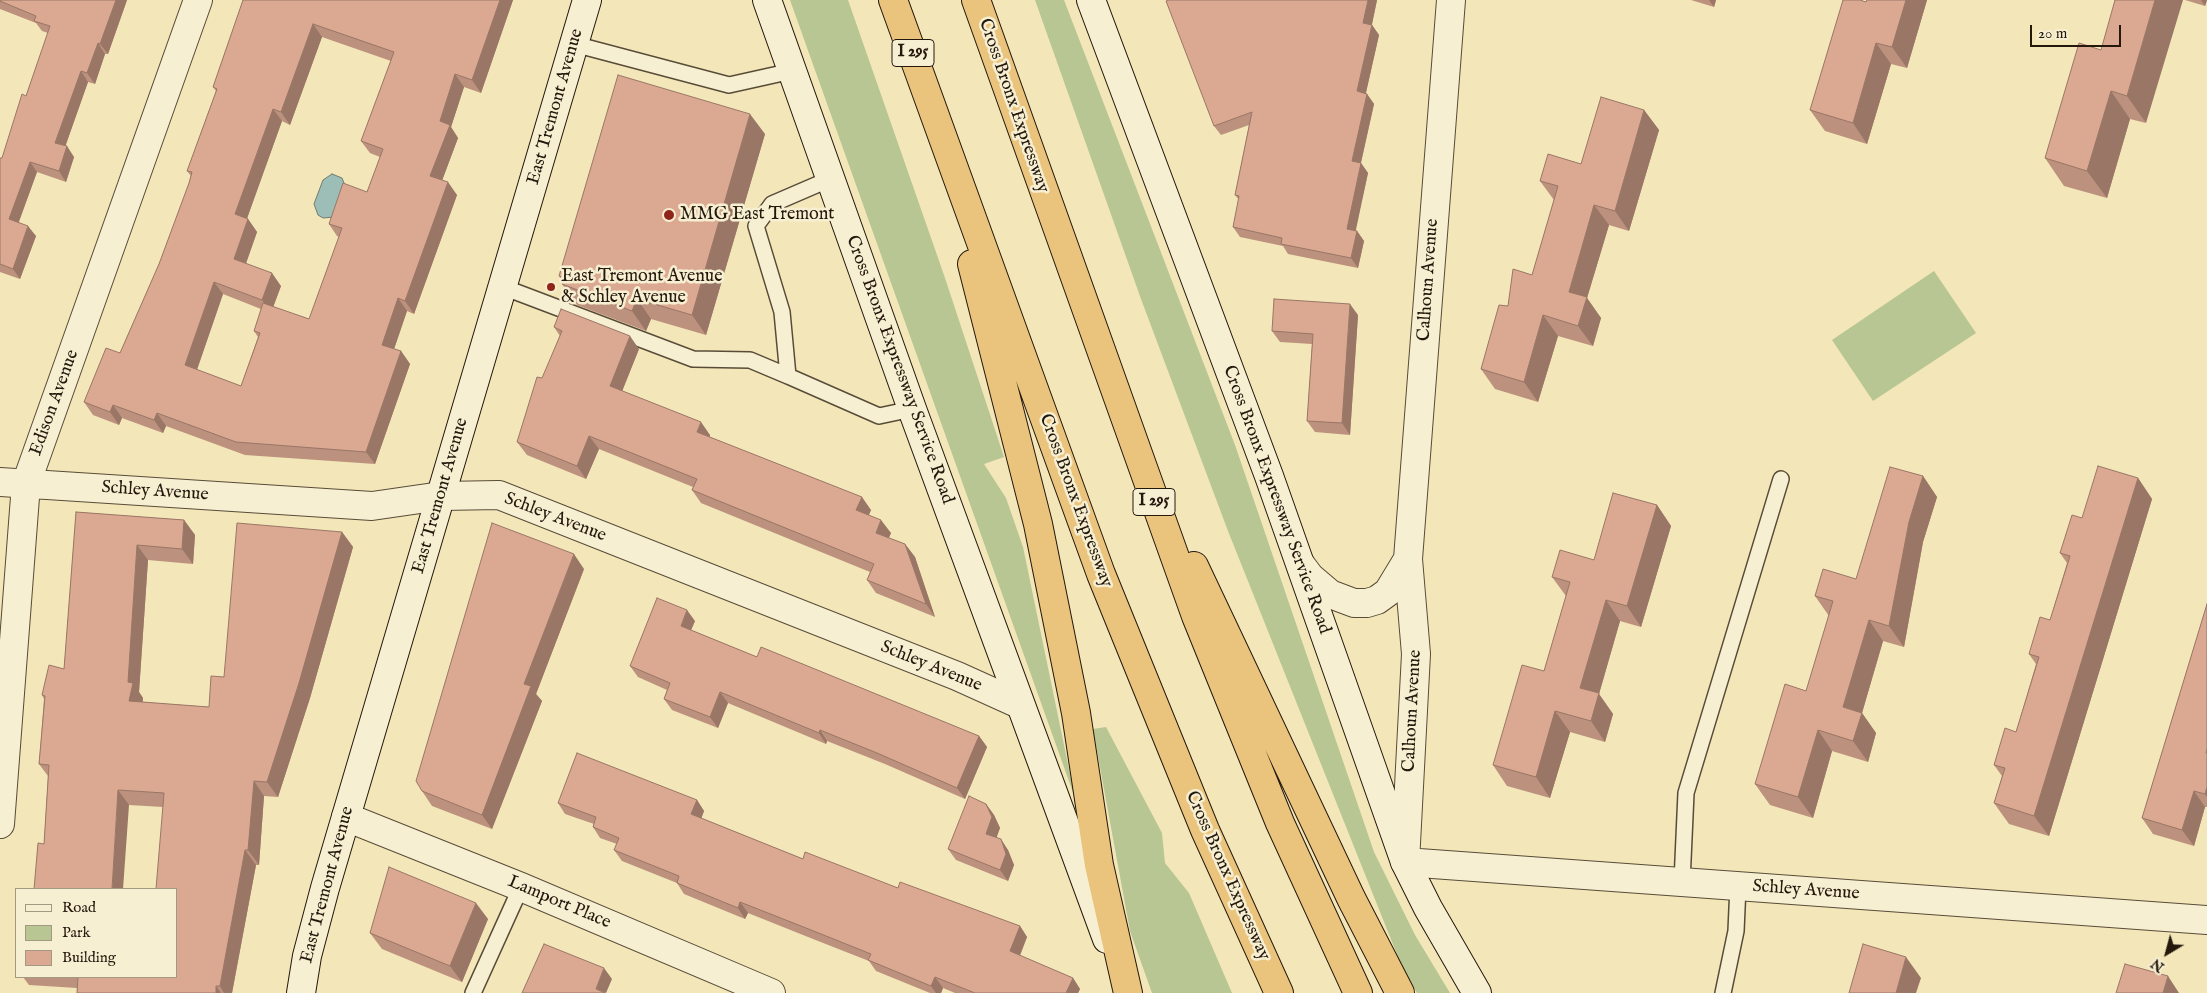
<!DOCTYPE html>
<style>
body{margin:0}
#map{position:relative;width:2207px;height:993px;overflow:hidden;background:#f3e6b9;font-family:"IM FELL English",serif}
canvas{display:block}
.legend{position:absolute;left:15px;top:888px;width:162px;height:90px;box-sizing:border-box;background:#f7efd2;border:1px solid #a39983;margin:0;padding:6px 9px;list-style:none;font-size:15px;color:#24180d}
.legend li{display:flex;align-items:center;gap:10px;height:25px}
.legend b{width:25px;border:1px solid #a39983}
.north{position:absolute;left:2142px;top:928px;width:50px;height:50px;-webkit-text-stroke:4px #f7efd2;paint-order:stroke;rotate:217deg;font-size:14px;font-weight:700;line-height:20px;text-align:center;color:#24180d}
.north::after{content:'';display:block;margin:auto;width:18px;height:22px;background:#24180d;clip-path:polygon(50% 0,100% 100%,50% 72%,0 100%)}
.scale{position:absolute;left:2030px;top:25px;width:91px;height:22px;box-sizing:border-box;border:2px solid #24180d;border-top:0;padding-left:6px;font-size:15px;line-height:18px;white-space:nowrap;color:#24180d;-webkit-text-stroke:4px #f7efd2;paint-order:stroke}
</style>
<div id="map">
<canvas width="2207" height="993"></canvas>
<ul class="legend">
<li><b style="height:6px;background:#f7efd2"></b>Road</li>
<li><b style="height:14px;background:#b7c692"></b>Park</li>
<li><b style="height:14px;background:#dba991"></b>Building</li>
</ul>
<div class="north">N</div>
<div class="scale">20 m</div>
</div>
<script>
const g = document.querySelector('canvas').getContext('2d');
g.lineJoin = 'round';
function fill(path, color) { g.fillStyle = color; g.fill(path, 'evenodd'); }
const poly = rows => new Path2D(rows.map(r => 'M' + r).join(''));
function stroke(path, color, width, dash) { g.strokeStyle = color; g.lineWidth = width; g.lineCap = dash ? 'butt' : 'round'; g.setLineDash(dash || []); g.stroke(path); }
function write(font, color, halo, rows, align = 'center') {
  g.font = font + ' "IM FELL English",serif'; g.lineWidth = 5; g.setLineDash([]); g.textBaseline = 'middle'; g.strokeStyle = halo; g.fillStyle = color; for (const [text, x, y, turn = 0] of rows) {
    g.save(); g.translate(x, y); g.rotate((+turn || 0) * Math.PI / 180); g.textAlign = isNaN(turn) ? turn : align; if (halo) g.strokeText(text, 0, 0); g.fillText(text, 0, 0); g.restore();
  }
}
fill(poly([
 [790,0,848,0,945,278,1004,457,984,464,1006,498,1023,547,1075,798],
 [1035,0,1064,0,1235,445,1374,852,1415,935,1450,993,1417,993,1404,972,1228,531,1141,299],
 [1934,271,1976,333,1873,401,1832,340],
 [1106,727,1162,833,1165,863,1189,893,1232,993,1152,993,1130,931,1093,729]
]), '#b7c692');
const water = poly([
 [332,174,342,178,346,188,334,217,323,218,318,215,314,204,323,180,332,174]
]);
fill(water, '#9dbeb6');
stroke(water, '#6d7c72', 1);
const lane = poly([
 [574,44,729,85,792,71],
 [830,179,772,204,756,226,782,312,788,376,879,416,912,409],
 [503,287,693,359,750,360,788,376],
 [1682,882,1686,793,1781,479],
 [473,993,521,887],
 [1723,993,1736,931,1738,886]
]);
const street = poly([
 [1451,0,1408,559,1416,654,1405,862,2207,920],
 [0,482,372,506,441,496,499,495,957,676,1019,704],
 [1301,565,1310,577,1330,594,1354,603,1367,603,1377,600,1388,592,1408,559],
 [346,817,521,887,771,993],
 [0,824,26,484,198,0]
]);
const secondary = poly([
 [767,0,912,409,1107,939],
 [1091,0,1269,476,1405,862,1428,908,1477,993],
 [301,993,307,956,325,888,587,0]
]);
const highway = poly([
 [893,0,1101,574,1205,830,1279,993],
 [976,0,1196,616,1280,823,1358,993],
 [972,264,1038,524,1076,713,1099,865,1128,993],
 [1194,566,1351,898,1400,993]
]);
stroke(lane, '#584c38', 18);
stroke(street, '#584c38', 30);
stroke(secondary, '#24180d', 30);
stroke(highway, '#24180d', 30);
stroke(lane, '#f7efd2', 15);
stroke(street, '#f7efd2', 28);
stroke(secondary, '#f7efd2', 28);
stroke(highway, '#eac37c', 28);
fill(poly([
 [0,0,127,0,108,54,105,54,95,84,88,82,65,146,74,157,66,182,37,172,19,222,36,236,20,279,0,272,0,158,2,158,26,96,48,33,42,31,36,23,0,9],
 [243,0,513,0,481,93,464,87,451,127,458,138,442,180,457,195,414,314,407,311,394,349,401,351,410,364,375,464,245,455,166,426,163,433,122,418,119,425,93,415,84,402,120,353,159,264,189,183,191,176,187,171,216,91,213,87],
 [322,37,391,61,361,141,370,153,380,157,367,192,329,224,337,236,339,237,309,319,273,307,281,286,246,263,257,232,248,219,247,218,282,121,290,125],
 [223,294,261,309,254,331,258,337,241,386,197,370],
 [1377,0,1372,25,1379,35,1366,93,1367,94,1374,104,1361,163,1368,173,1355,230,1357,231,1364,241,1358,268,1288,254,1283,246,1240,237,1233,227,1239,200,1235,195,1249,125,1221,135,1214,126],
 [1691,0,1716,0,1714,7],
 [1867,0,1927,0,1907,68,1891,64,1867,144,1825,131,1810,110],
 [2185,0,2207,0,2205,6],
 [2101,50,2146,123,2130,119,2107,198,2064,186,2045,158],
 [1644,110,1659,130,1629,231,1609,225,1587,298,1601,318,1593,346,1558,336,1538,402,1495,389,1481,369,1508,306,1532,275,1554,200,1540,181,1581,164],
 [765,134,706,335,651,319,646,331,577,305,562,284,563,282,559,276],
 [1358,315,1350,435,1315,432,1307,421,1312,344,1280,342,1272,331],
 [554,327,639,349,622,391,710,435,710,437,871,510,869,515,891,533,889,538,905,544,915,557,935,617,876,593,867,580,870,572,701,503,692,490,693,487,599,449,586,479,527,455,517,442,560,336],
 [1923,476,1937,497,1923,542,1904,647,1883,641,1862,713,1876,733,1868,762,1832,751,1813,818,1770,805,1755,784,1806,691,1829,616,1815,596,1856,579],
 [2138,478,2152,499,2049,836,2009,824,1994,803,2002,776,1994,765,2016,732,2036,664,2029,654,2050,620,2067,563,2060,553,2082,518],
 [1657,505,1671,526,1641,627,1620,621,1599,694,1613,714,1605,742,1570,732,1550,798,1507,786,1493,765,1544,671,1566,596,1552,577,1594,560],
 [76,512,184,520,195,535,193,564,148,560,139,692,143,698,143,702,209,707,224,677,342,532,353,547,310,698,278,797,264,796,259,865,256,865,232,993,77,993,77,988,29,985,23,977,176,977,163,807,129,805,44,844,48,776,39,764,44,699,42,695,64,669],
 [584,569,536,694,542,701,492,829,432,806,422,791],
 [2207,604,2207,807,2205,807,2194,846,2153,834,2142,818],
 [695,621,691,630,757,657,979,736,987,747,965,799,885,764,827,741,826,744,728,703,718,728,672,710,664,699,667,690,638,677,630,666],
 [697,800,704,811,701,818,803,859,1020,926,1027,937,1020,956,1073,978,1080,989,1078,993,955,993,943,988,941,993,930,993,876,971,869,961,813,939,748,913,745,919,684,894,677,883,622,861,614,850,617,844,600,838,593,827,594,824,565,814,558,803],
 [986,804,994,815,1000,828,996,837,1008,850,1014,865,1008,881,956,860,948,849],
 [488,919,462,982,382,949,370,933]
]), '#bc917d');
fill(poly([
 [116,0,127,0,108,54,100,44],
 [500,0,513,0,481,93,472,80],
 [1368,0,1377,0,1370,33,1363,23],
 [1709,0,1716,0,1714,7],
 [1906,0,1927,0,1907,68,1892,47],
 [2155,0,2183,0,2146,123,2127,96],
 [2201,0,2207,0,2205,6],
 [313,24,322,37,290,125,281,112],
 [1372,25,1379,35,1364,101,1357,91],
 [98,43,105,54,95,84,87,73],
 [1876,43,1891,64,1867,144,1853,123],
 [81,71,88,82,63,153,55,143],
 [455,74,464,87,451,127,458,138,439,189,430,176,440,121],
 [2111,91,2130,119,2107,198,2087,171],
 [1367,94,1374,104,1359,171,1352,161],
 [273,109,282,121,244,227,235,214],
 [1644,110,1659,130,1629,231,1615,211],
 [750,114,765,134,706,335,692,315],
 [67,146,74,157,66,182,59,171],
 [30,162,37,172,16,229,9,219],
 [1361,163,1368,173,1354,239,1347,229],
 [448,182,457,195,414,314,405,301],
 [1594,205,1609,225,1587,298,1601,318,1593,346,1578,326,1569,292],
 [248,219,257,232,243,272,234,259],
 [28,226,36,236,20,279,13,269],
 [1357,231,1364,241,1358,268,1351,258],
 [272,273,281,286,271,313,262,300],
 [214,282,223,294,194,378,185,365],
 [398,298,407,311,391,358,382,345],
 [637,299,651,319,646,331,632,311],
 [1350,304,1358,315,1350,435,1342,423],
 [1543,315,1558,336,1538,402,1524,382],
 [630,336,639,349,619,399,610,386],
 [401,351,410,364,375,464,366,452],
 [113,405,122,418,119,425,110,412],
 [157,413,166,426,163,433,154,420],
 [701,422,710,435,706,445,697,432],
 [589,436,599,449,586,479,577,466],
 [1923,476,1937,497,1923,542,1904,647,1889,626,1909,522],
 [2138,478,2152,499,2049,836,2034,816],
 [862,497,871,510,865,523,856,510],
 [1657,505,1671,526,1641,627,1627,606],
 [184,520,195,535,193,564,182,549],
 [881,520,891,533,885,546,876,533],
 [342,532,353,547,310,698,278,797,267,782],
 [905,544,915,557,935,617,926,604],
 [137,545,148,560,139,692,143,698,140,716,129,701,128,682],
 [574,554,584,569,536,694,542,701,492,829,482,815,524,684],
 [1606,600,1620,621,1599,694,1613,714,1605,742,1591,721,1580,688],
 [687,610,695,621,688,637,681,626],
 [1869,620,1883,641,1862,713,1876,733,1868,762,1853,741,1843,707],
 [720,692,728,703,718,728,710,717],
 [1555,711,1570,732,1550,798,1536,777],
 [820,730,827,741,826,744,819,733],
 [1818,730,1832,751,1813,818,1798,797],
 [979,736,987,747,965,799,957,788],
 [254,781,264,796,259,865,248,850],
 [2207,787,2207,797,2205,794],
 [118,790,129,805,123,889,112,889],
 [2194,791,2205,807,2194,846,2182,830],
 [697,800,704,811,699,825,691,814],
 [986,804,994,815,1000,828,994,845,986,834],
 [1001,839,1008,850,1014,865,1008,881,1000,870],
 [245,850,256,865,232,993,224,993,220,986],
 [740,902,748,913,745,919,738,908],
 [476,903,488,919,462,982,450,966],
 [1020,926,1027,937,1017,962,1010,951],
 [1906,957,1921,978,1916,993,1896,993],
 [604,968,612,979,606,993,596,989],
 [2168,976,2179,993,2163,993],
 [935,977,943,988,941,993,936,993,931,986],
 [1073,978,1080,989,1078,993,1066,993],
 [216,986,221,993,216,993]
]), '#997666');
const building = poly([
 [0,0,116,0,100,44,98,43,87,73,81,71,55,143,67,146,59,171,30,162,9,219,28,226,13,269,0,264,0,158,2,158,22,94,26,96,50,26,34,21,36,16,0,1,0,0],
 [243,0,500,0,472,80,455,74,440,121,450,125,430,176,448,182,405,301,398,298,382,345,401,351,366,452,236,442,157,413,154,420,113,405,110,412,84,402,106,348,120,353,159,264,189,183,192,172,187,171,217,89,213,87,243,0],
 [313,24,394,52,361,141,383,149,367,192,343,183,329,224,342,228,309,319,263,303,254,331,260,333,241,386,185,365,214,282,262,300,272,273,234,259,248,219,235,214,273,109,281,112,313,24],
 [1168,0,1368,0,1363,23,1372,25,1357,91,1367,94,1352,161,1361,163,1347,229,1357,231,1351,258,1281,244,1282,238,1233,227,1239,196,1235,195,1252,112,1214,126,1166,1,1168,0],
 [1843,0,1860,0,1866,2,1867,0,1906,0,1892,47,1876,43,1853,123,1810,110,1843,0],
 [2115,0,2155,0,2127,96,2111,91,2087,171,2045,158,2079,43,2101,50,2115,0],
 [618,75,750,114,692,315,637,299,632,311,562,284,565,278,559,276,618,75],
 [1601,97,1644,110,1615,211,1594,205,1569,292,1587,297,1578,326,1543,315,1524,382,1481,369,1499,305,1508,306,1513,269,1532,275,1558,186,1540,181,1548,154,1581,164,1601,97],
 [1274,299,1350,304,1342,423,1307,421,1313,334,1272,331,1274,299],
 [561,309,630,336,610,386,701,422,697,432,862,497,856,510,881,520,876,533,905,544,926,604,867,580,874,564,692,490,697,479,589,436,577,466,517,442,537,377,542,378,562,331,554,327,561,309],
 [2098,466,2138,478,2034,816,1994,803,2005,768,1994,765,2005,728,2016,732,2039,657,2029,654,2040,617,2050,620,2070,556,2060,553,2072,515,2082,518,2098,466],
 [1890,467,1923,476,1909,522,1889,626,1869,620,1843,707,1862,713,1853,741,1818,730,1798,797,1755,784,1785,684,1806,691,1833,601,1815,596,1823,569,1856,579,1890,467],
 [1613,493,1657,505,1627,606,1606,600,1580,688,1599,693,1591,721,1555,711,1536,777,1493,765,1522,665,1544,671,1570,582,1552,577,1560,550,1594,560,1613,493],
 [76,512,184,520,182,549,137,545,128,682,133,683,129,701,209,707,211,676,224,677,237,523,342,532,299,683,267,782,254,781,248,850,245,850,220,986,216,986,216,993,77,993,78,977,176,977,176,889,156,889,164,793,118,790,112,889,34,889,38,843,44,844,49,765,39,764,45,696,42,695,49,665,64,669,76,512],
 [492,523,574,554,524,684,531,686,482,815,422,791,416,781,492,523],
 [657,598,687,610,681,626,757,657,761,647,979,736,957,788,877,753,820,730,819,733,720,692,710,717,664,699,670,683,630,666,657,598],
 [2207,604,2207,749,2206,753,2207,753,2207,787,2205,794,2194,791,2182,830,2142,818,2207,604],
 [577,753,697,800,691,814,803,859,805,852,898,888,900,882,1020,926,1010,951,1073,978,1066,993,975,993,935,977,931,986,868,960,871,954,806,928,740,902,738,908,677,883,679,876,614,850,619,838,593,827,596,817,558,803,577,753],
 [969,796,986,804,992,817,986,834,1001,839,1006,854,1000,870,948,849,969,796],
 [389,867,476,903,450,966,370,933,389,867],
 [544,944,604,968,596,989,605,993,522,993,544,944],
 [1863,944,1906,957,1896,993,1849,993,1863,944],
 [2125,964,2168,976,2163,993,2116,993,2125,964]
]);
fill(building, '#dba991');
stroke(building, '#997666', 1);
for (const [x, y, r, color] of [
 [669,215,6,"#8f2418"],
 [551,287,5,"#8f2418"]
]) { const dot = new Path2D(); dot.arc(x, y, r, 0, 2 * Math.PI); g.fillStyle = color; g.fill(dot); stroke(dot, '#f7efd2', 2); }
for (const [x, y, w] of [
 [913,53,42],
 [1154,502,42]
]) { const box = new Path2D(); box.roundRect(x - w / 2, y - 13.5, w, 27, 4); g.fillStyle = '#f7efd2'; g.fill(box); stroke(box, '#24180d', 1); }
write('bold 16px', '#24180d', null, [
 ["I 295",913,53],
 ["I 295",1154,502]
]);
write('18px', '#24180d', '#f7efd2', [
 ["Cross Bronx Expressway",1013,106,71],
 ["East Tremont Avenue",556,107,-74],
 ["Calhoun Avenue",1429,280,-86],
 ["Cross Bronx Expressway Service Road",899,370,70],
 ["Edison Avenue",55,403,-70],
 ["Schley Avenue",155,492,4],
 ["East Tremont Avenue",441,496,-74],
 ["Cross Bronx Expressway Service Road",1276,500,70],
 ["Cross Bronx Expressway",1075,501,70],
 ["Schley Avenue",555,518,21],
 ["Schley Avenue",931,667,22],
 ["Calhoun Avenue",1413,711,-87],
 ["Cross Bronx Expressway",1227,876,66],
 ["East Tremont Avenue",328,885,-75],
 ["Schley Avenue",1806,891,4],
 ["Lamport Place",559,903,23]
]);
write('18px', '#24180d', '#f7efd2', [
 ["MMG East Tremont",680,215],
 ["East Tremont Avenue",561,277],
 ["& Schley Avenue",561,298]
], 'left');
</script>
